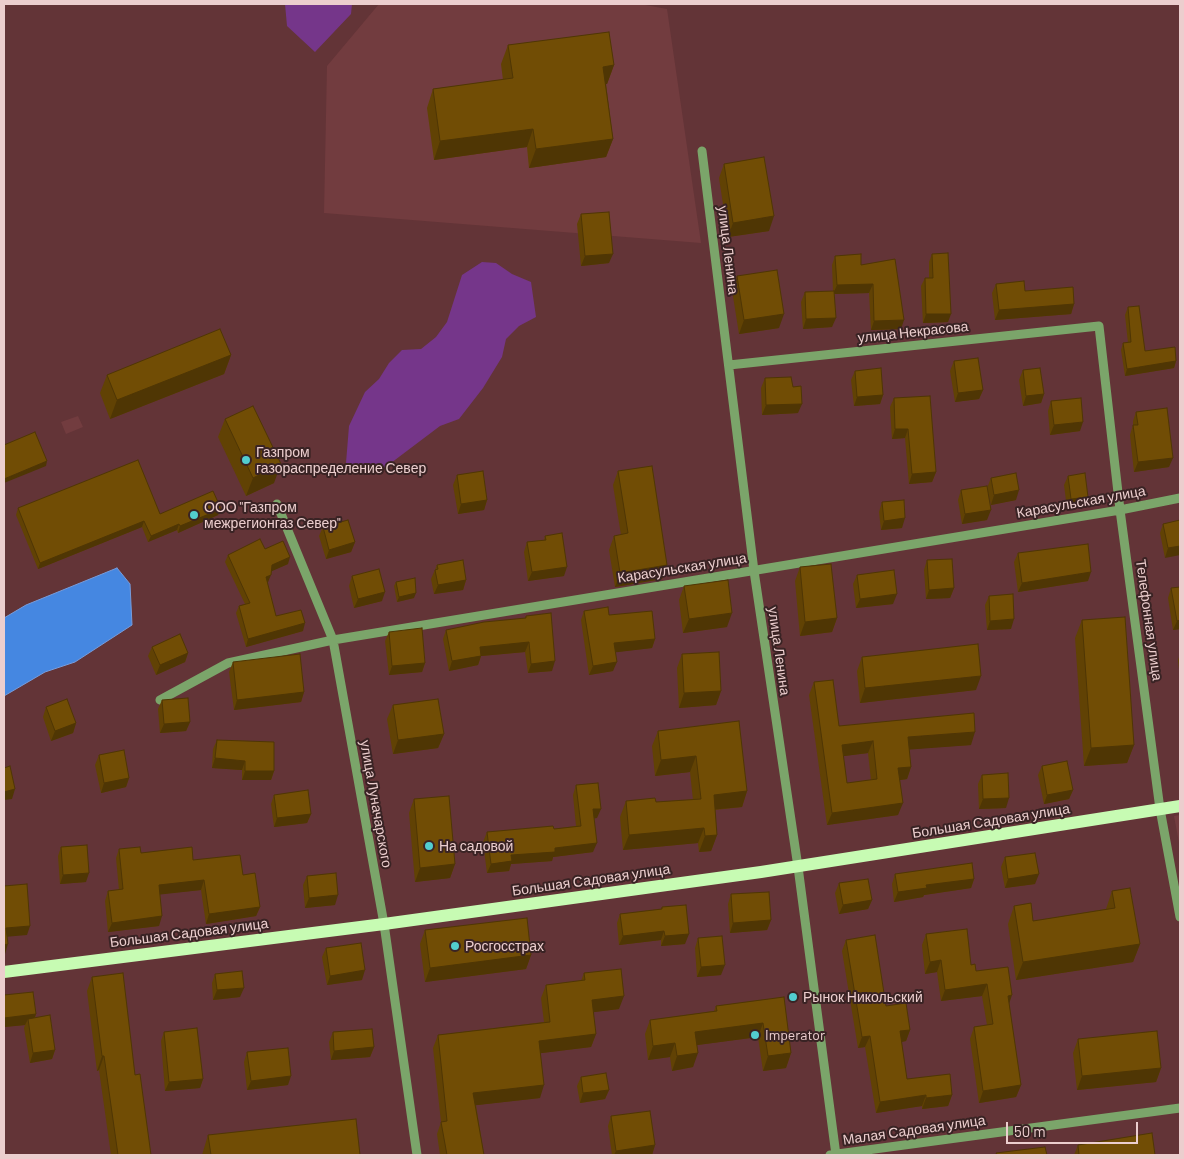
<!DOCTYPE html>
<meta charset="utf-8">
<style>
body{margin:0}
#map{position:relative;width:1184px;height:1159px;overflow:hidden;background:#633437;font-family:Barlow,sans-serif}
canvas{display:block}
.frame{position:absolute;inset:0;border:5px solid #eccece;pointer-events:none}
.scale{position:absolute;left:1006px;top:1122px;width:132px;height:22px;box-sizing:border-box;border:2px solid #eccece;border-top:0;padding-left:6px;font-size:15px;line-height:18px;white-space:nowrap;color:#eccece;-webkit-text-stroke:4px #392324;paint-order:stroke}
</style>
<div id="map">
<canvas width="1184" height="1159"></canvas>
<div class="frame"></div>
<div class="scale">50 m</div>
</div>
<script>
const g = document.querySelector('canvas').getContext('2d');
g.lineJoin = 'round';
function fill(path, color) { g.fillStyle = color; g.fill(path, 'evenodd'); }
const poly = rows => new Path2D(rows.map(r => 'M' + r).join(''));
function stroke(path, color, width, dash) { g.strokeStyle = color; g.lineWidth = width; g.lineCap = dash ? 'butt' : 'round'; g.setLineDash(dash || []); g.stroke(path); }
function write(font, color, halo, rows, align = 'center') {
  g.font = font + ' Barlow,sans-serif'; g.lineWidth = 4; g.setLineDash([]); g.textBaseline = 'middle'; g.strokeStyle = halo; g.fillStyle = color; for (const [text, x, y, turn = 0] of rows) {
    g.save(); g.translate(x, y); g.rotate((+turn || 0) * Math.PI / 180); g.textAlign = isNaN(turn) ? turn : align; if (halo) g.strokeText(text, 0, 0); g.fillText(text, 0, 0); g.restore();
  }
}
fill(poly([
 [379,4,640,4,667,9,701,243,324,213,327,66],
 [78,416,83,427,66,434,61,422],
 [1180,815,1180,848,1174,816]
]), '#723c3f');
fill(poly([
 [285,4,352,4,351,14,315,52,287,26],
 [482,262,496,263,512,274,531,282,536,317,519,326,506,339,502,357,483,388,459,419,440,426,383,469,364,473,346,463,349,426,365,392,379,379,389,363,402,350,421,349,436,337,447,322,462,275]
]), '#75368a');
const water = poly([
 [117,568,130,584,132,625,75,662,45,672,4,696,4,618,26,605,117,568]
]);
fill(water, '#4587e1');
stroke(water, '#779cdb', 1);
stroke(poly([
 [702,151,754,571,798,867,836,1155],
 [729,365,1099,326,1120,510,1160,809,1180,917],
 [277,504,333,640,1120,510,1180,498],
 [160,700,228,663,333,640,384,924,417,1155],
 [830,1155,1180,1108]
]), '#7ba56a', 9);
stroke(poly([
 [4,972,384,924,761,872,1180,806]
]), '#c7fbb3', 12);
fill(poly([
 [508,45,614,65,607,84,606,84,613,139,606,157,529,168,527,147,434,160,427,108,433,89,503,80,501,64],
 [724,164,769,231,728,237,719,178],
 [581,214,609,263,581,266,577,224],
 [932,254,948,322,923,323,921,286,925,278,929,278,929,262],
 [835,256,861,265,901,329,871,330,869,293,834,294,832,327,803,329,801,302,805,292,833,291,832,265],
 [737,276,779,328,739,334,732,290],
 [996,284,1025,291,1074,304,1071,314,995,320,992,293],
 [1128,307,1145,351,1176,361,1174,368,1125,376,1121,350,1123,343,1128,343,1125,315],
 [231,355,224,374,110,419,100,393,107,375],
 [954,361,983,390,979,399,955,402,950,371],
 [1023,370,1044,394,1041,403,1023,406,1019,380],
 [855,371,883,395,880,404,854,406,851,380],
 [765,378,798,413,762,415,761,388],
 [894,398,936,472,932,482,909,484,905,438,892,439,890,407],
 [1051,401,1080,431,1050,435,1048,411],
 [1136,412,1169,467,1134,472,1130,435,1133,425,1133,421],
 [225,419,274,483,246,496,218,437],
 [618,471,667,565,662,579,615,587,609,550,614,536,621,535,613,485],
 [457,475,487,500,484,510,458,514,453,485],
 [1068,476,1085,506,1067,508,1064,485],
 [991,478,1016,500,991,505,987,488],
 [961,490,987,520,962,524,958,500],
 [882,502,902,528,881,530,879,512],
 [18,508,160,514,221,509,218,515,178,533,177,530,148,542,142,527,38,569,16,515],
 [1180,520,1165,558,1160,533,1163,524],
 [323,527,355,542,351,552,326,559,319,536],
 [545,536,564,576,528,581,524,552,527,542,544,540],
 [265,549,288,564,271,571,268,582,267,582,276,616,303,631,246,647,236,613,239,606,245,604,225,562,228,555],
 [1018,553,1088,581,1018,592,1014,562],
 [927,560,954,588,950,598,926,599,924,570],
 [437,565,466,580,463,590,434,594,431,579],
 [800,567,837,618,832,632,800,636,795,581],
 [857,575,893,604,856,608,853,584],
 [352,576,382,601,354,608,349,586],
 [396,582,414,598,397,602,394,586],
 [684,586,727,627,683,633,679,600],
 [1171,588,1180,629,1173,630,1168,598],
 [989,596,1011,629,987,630,985,605],
 [584,611,609,615,655,639,652,648,615,652,613,671,589,675,581,620],
 [526,616,552,671,528,673,525,652,481,656,478,665,449,671,443,639,446,630,525,618],
 [1082,620,1134,745,1127,763,1084,766,1075,638],
 [389,632,425,663,422,672,389,675,385,641],
 [152,647,188,653,185,662,156,675,148,656],
 [682,654,721,691,716,705,679,708,677,668],
 [1180,654,1180,678,1178,660],
 [862,657,976,690,860,703,857,671],
 [233,662,304,692,301,702,234,710,229,672],
 [814,682,839,726,971,745,909,749,911,767,907,779,900,780,898,815,827,825,809,695],
 [868,753,871,780,847,783,843,756],
 [162,700,190,722,186,731,160,733,158,709],
 [393,705,444,734,438,748,393,754,387,719],
 [46,707,76,723,73,733,51,741,43,717],
 [658,731,747,791,742,807,715,810,717,835,711,851,699,852,698,843,623,850,620,817,626,801,656,802,693,800,690,772,655,776,652,746],
 [217,740,274,771,271,780,242,780,242,770,212,768,213,749],
 [99,755,129,778,126,787,101,793,95,765],
 [1042,766,1073,790,1069,799,1044,804,1038,775],
 [982,775,1006,808,979,809,978,784],
 [576,785,597,818,594,818,593,852,553,857,552,861,511,864,509,871,487,873,483,842,487,832,554,829,576,826,573,795],
 [274,795,311,814,307,823,274,827,271,804],
 [414,799,455,864,450,878,415,882,409,813],
 [61,847,86,882,60,884,58,856],
 [119,849,141,853,193,860,243,875,260,907,256,916,206,924,201,890,160,894,159,926,108,932,105,901,108,891,119,890,116,858],
 [1005,857,1035,884,1005,888,1001,867],
 [895,874,974,879,971,888,924,895,923,897,894,902,892,884],
 [307,876,335,905,305,908,303,885],
 [839,883,872,900,868,909,839,914,835,893],
 [1112,891,1140,944,1133,962,1016,980,1008,924,1014,906,1033,921,1106,909],
 [731,894,771,920,767,930,730,933,728,904],
 [662,907,685,944,661,946,661,940,619,945,617,923,620,914,661,909],
 [425,930,531,955,526,969,425,982,420,944],
 [926,934,971,965,976,971,1009,1003,1021,1085,1016,1097,979,1103,970,1039,974,1027,987,1025,982,996,941,1001,937,972,925,974,922,945],
 [698,938,721,975,697,977,695,948],
 [846,940,886,1006,910,1030,906,1041,901,1042,907,1079,952,1095,948,1106,922,1109,922,1106,876,1113,865,1047,858,1048,842,951],
 [326,948,362,980,327,985,322,957],
 [584,973,619,1009,593,1012,596,1034,591,1047,541,1053,540,1098,476,1105,484,1155,440,1155,437,1134,441,1122,433,1048,438,1035,544,1022,541,998,546,985,581,981],
 [215,974,240,997,213,1000,212,983],
 [92,977,135,1075,151,1155,111,1155,99,1070,97,1071,87,991],
 [4,995,36,1014,35,1018,55,1050,52,1059,30,1063,24,1028,25,1025,4,1027],
 [784,997,791,1053,786,1068,763,1071,758,1037,697,1045,693,1067,672,1071,670,1057,648,1060,645,1034,650,1020,714,1011,716,1006],
 [164,1032,203,1079,200,1088,165,1091,161,1041],
 [333,1032,374,1047,370,1057,331,1060,329,1042],
 [1078,1039,1161,1068,1156,1082,1077,1090,1073,1053],
 [247,1052,288,1085,247,1090,244,1062],
 [581,1077,609,1090,605,1099,580,1103,577,1086],
 [611,1116,655,1145,652,1155,612,1155,608,1126],
 [208,1135,360,1155,202,1155],
 [1078,1145,1155,1155,1074,1155]
]), '#614204');
fill(poly([
 [614,65,607,84,596,86,603,67],
 [533,129,527,147,434,160,440,141],
 [613,139,606,157,529,168,536,149],
 [774,216,769,231,728,237,733,223],
 [613,254,609,263,581,266,585,256],
 [873,284,869,293,833,294,837,285],
 [1074,304,1071,314,995,320,999,310],
 [784,314,779,328,739,334,744,320],
 [926,314,951,314,948,322,923,323],
 [836,318,832,327,803,329,806,319],
 [904,320,901,329,871,330,874,321],
 [231,355,224,374,110,419,117,400],
 [1176,361,1174,368,1125,376,1127,369],
 [983,390,979,399,955,402,958,393],
 [1044,394,1041,403,1023,406,1026,396],
 [883,395,880,404,854,406,857,397],
 [802,404,798,413,762,415,766,405],
 [1083,422,1080,431,1050,435,1054,425],
 [895,429,908,429,905,438,892,439],
 [1173,458,1169,467,1134,472,1138,462],
 [47,461,46,466,4,483,4,479],
 [281,464,274,483,246,496,253,478],
 [936,472,932,482,909,484,912,474],
 [1019,490,1016,500,991,505,994,495],
 [1088,497,1085,506,1067,508,1071,499],
 [487,500,484,510,458,514,461,504],
 [221,509,218,515,178,533,180,526],
 [991,510,987,520,962,524,965,514],
 [905,518,902,528,881,530,884,521],
 [144,521,142,527,38,569,40,563],
 [179,524,177,530,148,542,151,536],
 [355,542,351,552,326,559,329,550],
 [1180,546,1180,555,1165,558,1168,548],
 [290,557,288,564,270,572,272,565],
 [667,565,662,579,615,587,620,573],
 [567,567,564,576,528,581,532,572],
 [1091,572,1088,581,1018,592,1022,583],
 [271,575,268,582,263,584,266,577],
 [466,580,463,590,434,594,438,585],
 [954,588,950,598,926,599,929,590],
 [385,592,382,601,354,608,358,599],
 [416,593,414,598,397,602,399,597],
 [897,594,893,604,856,608,860,599],
 [732,613,727,627,683,633,689,619],
 [837,618,832,632,800,636,805,622],
 [1014,619,1011,629,987,630,990,621],
 [1180,620,1180,629,1173,630,1177,621],
 [305,623,303,631,246,647,248,639],
 [655,639,652,648,610,653,614,643],
 [529,642,525,652,481,656,478,665,449,671,452,661,480,647],
 [188,653,185,662,156,675,160,665],
 [555,661,552,671,528,673,531,664],
 [617,662,613,671,589,675,593,666],
 [425,663,422,672,389,675,392,666],
 [981,676,976,690,860,703,865,688],
 [721,691,716,705,679,708,684,693],
 [304,692,301,702,234,710,237,700],
 [190,722,186,731,160,733,164,724],
 [76,723,73,733,51,741,55,731],
 [975,732,971,745,904,750,908,737],
 [444,734,438,748,393,754,398,740],
 [873,741,868,753,837,757,842,745],
 [1134,745,1127,763,1084,766,1091,748],
 [696,756,690,772,655,776,661,760],
 [215,758,245,761,242,770,212,768],
 [911,767,907,779,893,781,898,768],
 [245,771,274,771,271,780,242,780],
 [129,778,126,787,101,793,104,783],
 [15,789,12,799,4,800,4,792],
 [1073,790,1069,799,1044,804,1047,795],
 [747,791,742,807,708,810,714,795],
 [1009,798,1006,808,979,809,983,799],
 [903,803,898,815,827,825,832,813],
 [593,809,601,809,597,818,590,819],
 [311,814,307,823,274,827,277,818],
 [704,828,698,843,623,850,629,835],
 [717,835,711,851,699,852,705,836],
 [597,843,593,852,553,857,552,861,511,864,509,871,487,873,491,864,511,855,555,848],
 [455,864,450,878,415,882,420,868],
 [89,873,86,882,60,884,63,875],
 [1039,874,1035,884,1005,888,1008,879],
 [974,879,971,888,924,895,923,897,894,902,898,892,926,885],
 [204,880,201,890,156,895,159,885],
 [338,895,335,905,305,908,309,898],
 [872,900,868,909,839,914,843,905],
 [260,907,256,916,206,924,209,914],
 [162,916,159,926,108,932,112,923],
 [771,920,767,930,730,933,733,923],
 [30,926,27,935,4,937,6,928],
 [664,931,661,940,619,945,623,936],
 [689,934,685,944,661,946,665,936],
 [8,944,5,954,4,954,4,945],
 [1140,944,1133,962,1016,980,1023,962],
 [531,955,526,969,425,982,430,968],
 [941,960,937,972,925,974,930,962],
 [725,965,721,975,697,977,701,967],
 [365,970,362,980,327,985,330,976],
 [987,984,982,996,941,1001,945,990],
 [244,988,240,997,213,1000,217,990],
 [1012,995,1008,1007,1008,996],
 [624,996,619,1009,587,1013,592,1000],
 [36,1014,32,1024,28,1019,25,1025,4,1027,4,1018],
 [763,1023,758,1037,690,1046,695,1032],
 [910,1030,906,1041,896,1043,900,1031],
 [596,1034,591,1047,534,1054,539,1041],
 [870,1036,865,1047,858,1048,862,1037],
 [675,1043,670,1057,648,1060,653,1046],
 [374,1047,370,1057,331,1060,334,1051],
 [55,1050,52,1059,30,1063,33,1053],
 [698,1053,693,1067,672,1071,677,1056],
 [791,1053,786,1068,763,1071,768,1056],
 [102,1056,104,1056,99,1070,97,1071],
 [1161,1068,1156,1082,1077,1090,1082,1076],
 [291,1076,288,1085,247,1090,251,1081],
 [203,1079,200,1088,165,1091,169,1082],
 [544,1085,540,1098,469,1106,473,1093],
 [1021,1085,1016,1097,979,1103,983,1091],
 [609,1090,605,1099,580,1103,583,1093],
 [926,1095,922,1106,876,1113,880,1102],
 [952,1095,948,1106,922,1109,926,1098],
 [655,1145,652,1155,614,1155,616,1151]
]), '#4f3604');
const building = poly([
 [609,32,614,65,603,67,613,139,536,149,533,129,440,141,433,89,513,78,508,45,609,32],
 [764,157,774,216,733,223,724,164,764,157],
 [609,212,613,254,585,256,581,214,609,212],
 [948,253,951,314,926,314,925,278,933,278,932,254,948,253],
 [861,254,861,265,895,259,904,320,874,321,873,284,837,285,835,256,861,254],
 [777,270,784,314,744,320,737,276,777,270],
 [1024,281,1025,291,1073,287,1074,304,999,310,996,284,1024,281],
 [834,291,836,318,806,319,805,292,834,291],
 [1139,306,1145,351,1175,347,1176,361,1127,369,1123,343,1131,342,1128,307,1139,306],
 [220,329,231,355,117,400,107,375,220,329],
 [978,358,983,390,958,393,954,361,978,358],
 [881,368,883,395,857,397,855,371,881,368],
 [1040,368,1044,394,1026,396,1023,370,1040,368],
 [791,377,793,387,801,386,802,404,766,405,765,378,791,377],
 [930,396,936,472,912,474,908,429,895,429,894,398,930,396],
 [1081,398,1083,422,1054,425,1051,401,1081,398],
 [253,406,281,464,253,478,225,419,253,406],
 [1167,408,1173,458,1138,462,1133,425,1138,425,1136,412,1167,408],
 [35,432,47,461,4,479,4,445,35,432],
 [138,460,160,514,213,491,221,509,180,526,179,524,151,536,144,521,40,563,18,508,138,460],
 [652,466,667,565,620,573,614,536,628,533,618,471,652,466],
 [483,471,487,500,461,504,457,475,483,471],
 [1016,473,1019,490,994,495,991,478,1016,473],
 [1085,473,1088,497,1071,499,1068,476,1085,473],
 [987,486,991,510,965,514,961,490,987,486],
 [904,500,905,518,884,521,882,502,904,500],
 [348,520,355,542,329,550,323,527,348,520],
 [1180,520,1180,546,1168,548,1163,524,1180,520],
 [562,533,567,567,532,572,527,542,546,540,545,536,562,533],
 [260,539,265,549,283,541,290,557,272,565,271,575,266,577,276,616,301,610,305,623,248,639,239,606,250,603,228,555,260,539],
 [1088,544,1091,572,1022,583,1018,553,1088,544],
 [952,559,954,588,929,590,927,560,952,559],
 [463,560,466,580,438,585,435,570,438,569,437,565,463,560],
 [831,564,837,618,805,622,800,567,831,564],
 [379,569,385,592,358,599,352,576,379,569],
 [894,570,897,594,860,599,857,575,894,570],
 [415,578,416,593,399,597,396,582,415,578],
 [728,580,732,613,689,619,684,586,728,580],
 [1180,587,1180,620,1177,621,1171,588,1180,587],
 [1013,594,1014,619,990,621,989,596,1013,594],
 [608,607,609,615,652,611,655,639,614,643,617,662,593,666,584,611,608,607],
 [551,613,555,661,531,664,529,642,480,647,481,656,452,661,446,630,484,622,526,618,526,616,551,613],
 [1125,617,1134,745,1091,748,1082,620,1125,617],
 [422,628,425,663,392,666,389,632,422,628],
 [180,634,188,653,160,665,152,647,180,634],
 [978,644,981,676,865,688,862,657,978,644],
 [719,652,721,691,684,693,682,654,719,652],
 [300,654,304,692,237,700,233,662,300,654],
 [833,680,839,726,974,713,975,732,908,737,911,767,898,768,903,803,832,813,814,682,833,680],
 [873,741,877,779,847,783,842,745,873,741],
 [188,698,190,722,164,724,162,700,188,698],
 [67,699,76,723,55,731,46,707,67,699],
 [438,699,444,734,398,740,393,705,438,699],
 [739,721,747,791,714,795,717,835,705,836,704,828,629,835,626,801,655,798,656,802,701,799,696,756,661,760,658,731,739,721],
 [217,740,274,742,274,771,245,771,245,761,215,758,217,740],
 [124,750,129,778,104,783,99,755,124,750],
 [1067,761,1073,790,1047,795,1042,766,1067,761],
 [10,766,15,789,4,792,4,768,10,766],
 [1008,773,1009,798,983,799,982,775,1008,773],
 [598,783,601,809,593,809,597,843,555,848,555,852,511,855,512,861,491,864,487,832,553,826,554,829,581,826,576,785,598,783],
 [308,790,311,814,277,818,274,795,308,790],
 [449,796,455,864,420,868,414,799,449,796],
 [87,845,89,873,63,875,61,847,87,845],
 [140,847,141,853,192,847,193,860,240,855,243,875,255,873,260,907,209,914,204,880,159,885,162,916,112,923,108,891,123,889,119,849,140,847],
 [1035,853,1039,874,1008,879,1005,857,1035,853],
 [972,863,974,879,926,885,927,888,898,892,895,874,972,863],
 [336,873,338,895,309,898,307,876,336,873],
 [868,879,872,900,843,905,839,883,868,879],
 [27,884,30,926,6,928,8,944,4,945,4,886,27,884],
 [1130,888,1140,944,1023,962,1014,906,1031,903,1033,921,1115,908,1112,891,1130,888],
 [769,892,771,920,733,923,731,894,769,892],
 [686,905,689,934,665,936,664,931,623,936,620,914,662,909,662,907,686,905],
 [527,918,531,955,430,968,425,930,527,918],
 [967,929,971,965,975,964,976,971,1008,967,1012,995,1008,996,1021,1085,983,1091,974,1027,993,1024,987,984,945,990,941,960,930,962,926,934,967,929],
 [875,935,886,1006,906,1003,910,1030,900,1031,907,1079,950,1074,952,1095,926,1098,926,1095,880,1102,870,1036,862,1037,846,940,875,935],
 [722,936,725,965,701,967,698,938,722,936],
 [361,943,365,970,330,976,326,948,361,943],
 [621,969,624,996,592,1000,596,1034,539,1041,544,1085,473,1093,484,1155,447,1155,441,1122,447,1121,438,1035,550,1022,546,985,585,980,584,973,621,969],
 [242,971,244,988,217,990,215,974,242,971],
 [123,973,135,1075,140,1074,151,1155,118,1155,104,1056,102,1056,92,977,123,973],
 [33,992,36,1014,4,1018,4,995,33,992],
 [784,997,791,1053,768,1056,763,1023,695,1032,698,1053,677,1056,675,1043,653,1046,650,1020,717,1011,716,1006,784,997],
 [50,1015,55,1050,33,1053,28,1019,50,1015],
 [197,1028,203,1079,169,1082,164,1032,197,1028],
 [372,1029,374,1047,334,1051,333,1032,372,1029],
 [1157,1031,1161,1068,1082,1076,1078,1039,1157,1031],
 [288,1048,291,1076,251,1081,247,1052,288,1048],
 [606,1073,609,1090,583,1093,581,1077,606,1073],
 [650,1111,655,1145,616,1151,611,1116,650,1111],
 [356,1119,360,1155,211,1155,208,1135,356,1119],
 [1152,1133,1155,1155,1079,1155,1078,1145,1152,1133],
 [1045,1147,1047,1155,997,1155,996,1153,1045,1147]
]);
fill(building, '#714d05');
stroke(building, '#4f3604', 1);
for (const [x, y, r, color] of [
 [246,460,5,"#52cdcf"],
 [194,515,5,"#52cdcf"],
 [429,846,5,"#52cdcf"],
 [455,946,5,"#52cdcf"],
 [793,997,5,"#52cdcf"],
 [755,1035,5,"#52cdcf"]
]) { const dot = new Path2D(); dot.arc(x, y, r, 0, 2 * Math.PI); g.fillStyle = color; g.fill(dot); stroke(dot, '#392324', 2); }
write('14px', '#eccece', '#392324', [
 ["улица Ленина",728,250,83],
 ["улица Некрасова",913,332,-6],
 ["Карасульская улица",1081,502,-10],
 ["Карасульская улица",682,568,-9],
 ["Телефонная улица",1149,620,82],
 ["улица Ленина",779,651,82],
 ["улица Луначарского",376,804,80],
 ["Большая Садовая улица",991,821,-9],
 ["Большая Садовая улица",591,880,-8],
 ["Большая Садовая улица",189,933,-7],
 ["Малая Садовая улица",914,1130,-8]
]);
write('14px', '#eccece', '#392324', [
 ["Газпром",256,452],
 ["газораспределение Север",256,468],
 ["ООО \"Газпром",204,507],
 ["межрегионгаз Север\"",204,523],
 ["На садовой",439,846],
 ["Росгосстрах",465,946],
 ["Рынок Никольский",803,997],
 ["Imperator",765,1035]
], 'left');
</script>
